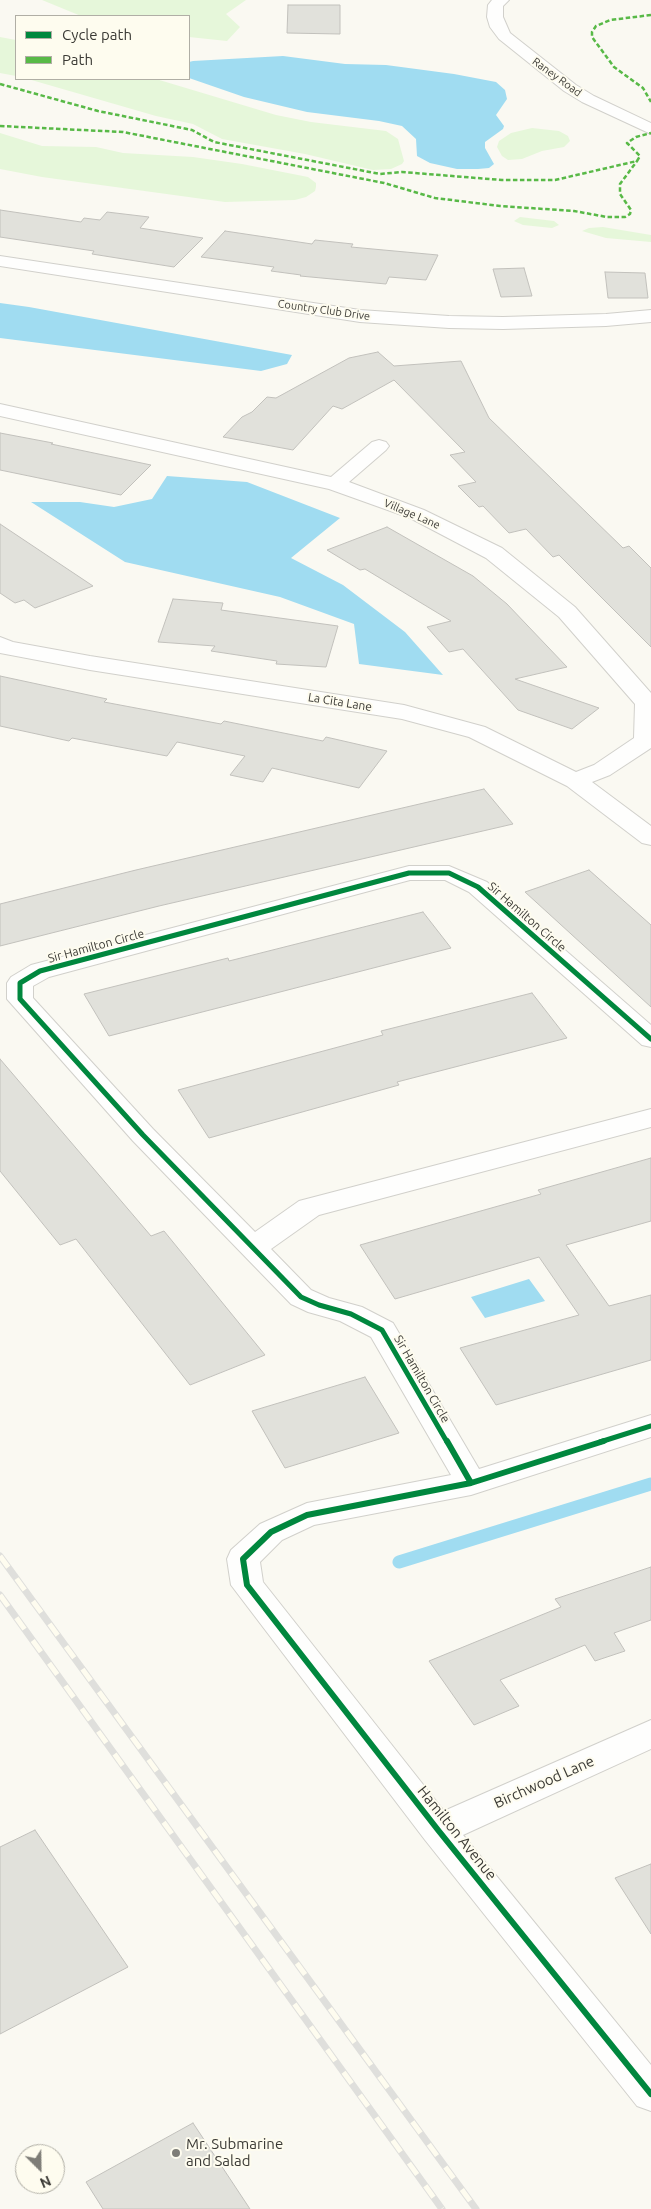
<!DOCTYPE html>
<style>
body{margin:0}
#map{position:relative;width:651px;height:2209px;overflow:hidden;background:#faf9f2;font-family:Ubuntu,sans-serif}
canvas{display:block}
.legend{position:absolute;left:15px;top:15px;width:175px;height:65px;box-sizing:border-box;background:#fefcef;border:1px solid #b0aea5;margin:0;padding:6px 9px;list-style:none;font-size:15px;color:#3b3a35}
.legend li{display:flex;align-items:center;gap:10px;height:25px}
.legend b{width:25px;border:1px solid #b0aea5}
.north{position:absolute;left:15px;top:2144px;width:50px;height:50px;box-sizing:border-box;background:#fefcef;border:1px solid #b0aea5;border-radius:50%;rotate:157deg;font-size:14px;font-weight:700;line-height:20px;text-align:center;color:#3b3a35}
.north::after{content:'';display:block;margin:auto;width:18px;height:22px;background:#7e7d77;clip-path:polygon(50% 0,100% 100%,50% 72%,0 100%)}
</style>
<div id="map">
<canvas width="651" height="2209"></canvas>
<ul class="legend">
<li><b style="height:6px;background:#00873e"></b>Cycle path</li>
<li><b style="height:6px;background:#58b947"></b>Path</li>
</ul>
<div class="north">N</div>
</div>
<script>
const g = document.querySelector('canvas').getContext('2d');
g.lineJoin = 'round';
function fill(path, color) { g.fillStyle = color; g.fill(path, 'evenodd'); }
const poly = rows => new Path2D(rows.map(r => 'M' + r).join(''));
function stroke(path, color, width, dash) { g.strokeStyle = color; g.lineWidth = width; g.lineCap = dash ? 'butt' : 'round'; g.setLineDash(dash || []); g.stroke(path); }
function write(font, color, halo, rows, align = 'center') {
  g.font = font + ' Ubuntu,sans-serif'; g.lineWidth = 4; g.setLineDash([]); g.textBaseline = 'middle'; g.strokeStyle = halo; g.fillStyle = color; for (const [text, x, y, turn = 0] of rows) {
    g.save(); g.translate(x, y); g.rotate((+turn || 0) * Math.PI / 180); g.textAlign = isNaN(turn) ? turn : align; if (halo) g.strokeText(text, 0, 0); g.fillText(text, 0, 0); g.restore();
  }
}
fill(poly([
 [42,0,246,0,226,14,240,27,227,41,189,37,189,16,81,16],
 [0,37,16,40,16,76,0,73],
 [28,79,156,79,276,115,311,122,386,131,398,139,404,161,402,164,391,169,373,170,305,154,222,139,193,124,156,116],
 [532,128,559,131,568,136,570,141,564,147,542,151,522,159,508,160,502,156,497,147,499,141,511,133],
 [0,133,42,146,96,147,123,153,193,157,242,164,308,177,316,183,316,187,315,191,306,197,295,200,225,202,42,177,0,169],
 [520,217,554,221,559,225,552,228,523,225,514,221],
 [603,227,651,235,651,242,606,238,582,231,589,228]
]), '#e6f7da');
fill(poly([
 [283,56,345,64,386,65,454,74,496,82,505,90,507,99,496,115,504,126,503,129,485,142,485,148,494,164,489,168,478,169,457,169,430,163,417,156,416,139,402,126,379,121,307,112,244,97,189,78,189,62,193,61],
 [0,303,29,307,292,355,287,364,261,371,0,338],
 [167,476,247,482,340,518,291,558,343,585,405,632,443,675,359,664,354,624,280,597,125,562,31,502,80,502,114,507,152,499],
 [529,1279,545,1301,485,1318,471,1297]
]), '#a0dcf1');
stroke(poly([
 [399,1562,651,1484]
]), '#a0dcf1', 13);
const building = poly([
 [288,5,340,5,340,34,287,33,288,5],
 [0,210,81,222,84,218,100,220,107,212,149,217,140,228,203,238,174,267,92,254,94,251,0,237,0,210],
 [225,231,312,244,315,240,353,244,351,247,438,255,426,280,389,277,386,284,300,276,301,275,271,271,274,267,201,257,225,231],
 [524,268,532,296,501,297,493,269,524,268],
 [605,272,645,273,648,298,608,298,605,272],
 [378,352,394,366,461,361,489,418,623,548,629,546,651,568,651,647,559,555,553,557,526,529,509,533,483,506,479,507,458,486,476,482,450,455,465,452,394,380,342,409,333,406,293,450,223,437,242,417,252,412,267,397,276,398,349,358,378,352],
 [0,433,53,443,51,444,151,465,121,495,0,470,0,433],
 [0,524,93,586,35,608,24,600,15,603,0,593,0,524],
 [387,527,473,576,507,604,567,667,515,679,599,708,572,729,518,710,463,649,449,652,427,627,451,621,365,569,360,570,327,550,387,527],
 [173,599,223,603,221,610,338,626,326,667,276,664,277,661,211,651,215,646,158,642,173,599],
 [0,676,107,699,104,702,221,724,224,721,323,741,326,737,387,751,359,788,272,768,263,782,230,775,245,756,177,742,167,756,72,738,69,741,0,726,0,676],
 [484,789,513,824,159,906,0,946,0,904,136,870,484,789],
 [589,870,651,925,651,1007,525,892,589,870],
 [423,912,451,948,109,1036,84,994,228,958,229,961,423,912],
 [532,993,567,1038,397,1082,399,1085,209,1138,178,1090,383,1035,381,1031,532,993],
 [0,1059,151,1236,164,1231,265,1355,190,1385,76,1239,60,1245,0,1171,0,1059],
 [651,1158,651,1221,566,1245,609,1306,651,1295,651,1360,496,1405,460,1348,579,1315,539,1257,395,1299,360,1245,541,1194,538,1190,651,1158],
 [365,1377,399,1433,285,1468,252,1411,365,1377],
 [651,1567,651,1620,614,1633,625,1651,595,1661,585,1645,500,1680,519,1706,474,1725,429,1661,561,1607,555,1599,651,1567],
 [35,1830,128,1967,0,2034,0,1847,35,1830],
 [651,1864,651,1934,615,1878,651,1864],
 [193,2123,250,2209,103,2209,86,2182,193,2123]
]);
fill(building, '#e1e1db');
stroke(building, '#c2c1bc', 1);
const minor = poly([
 [492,0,509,0,503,6,503,17,510,33,576,85,594,96,651,123,651,134,582,102,564,91,499,39,490,27,487,17,488,5,492,0],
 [0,256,360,310,449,316,503,317,606,314,651,310,651,322,606,326,503,329,449,328,360,322,0,266,0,256],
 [0,404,331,477,372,442,379,440,386,442,389,446,386,450,349,482,424,510,502,548,575,607,651,693,651,748,610,775,592,782,651,826,651,845,642,843,567,786,469,737,402,719,90,670,0,653,0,637,13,642,90,656,404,705,485,727,576,772,594,765,634,738,635,704,559,617,486,558,410,518,329,489,0,416,0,404],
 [409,866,449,866,487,882,651,1025,651,1047,642,1045,469,892,445,880,410,880,49,977,33,986,33,998,153,1129,255,1232,299,1201,651,1109,651,1127,319,1215,271,1249,311,1290,329,1298,362,1307,393,1323,479,1469,651,1415,651,1437,471,1495,314,1525,282,1540,260,1562,263,1582,444,1811,651,1720,651,1749,463,1835,651,2065,651,2111,637,2106,425,1840,231,1585,227,1559,231,1550,260,1524,307,1503,451,1475,371,1337,340,1321,308,1312,291,1304,133,1141,7,999,7,983,11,977,31,965,409,866]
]);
stroke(minor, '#d1d0cb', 2);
fill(minor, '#fefefd');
const rail = poly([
 [0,1556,476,2209],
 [0,1595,442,2209]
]);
stroke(rail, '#dfdfdc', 7);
stroke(rail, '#fefcef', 5, [14]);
stroke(poly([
 [651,15,610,20,596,26,592,32,592,37,614,67,643,88,651,102],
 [0,84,98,111,192,130,214,142,380,174,402,172,502,180,555,180,637,161,640,156,627,143,636,137,651,133],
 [0,126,123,132,384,183,435,198,500,206,574,211,607,217,625,217,630,214,631,210,620,194,620,184,637,161]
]), '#58b947', 2.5, [4.5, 2.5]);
stroke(poly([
 [447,1442,382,1330,351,1314,319,1305,301,1297,143,1135,20,999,20,983,40,971,409,873,449,873,478,887,651,1039],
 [600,1442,651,1426]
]), '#00873e', 5);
stroke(poly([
 [447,1441,471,1483],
 [604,1441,471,1483,307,1515,271,1532,243,1559,247,1585,438,1830,651,2094]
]), '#00873e', 6);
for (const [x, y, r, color] of [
 [176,2153,5,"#7e7d77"]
]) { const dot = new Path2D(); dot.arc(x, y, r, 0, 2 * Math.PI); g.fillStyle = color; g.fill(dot); stroke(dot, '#fefcef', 2); }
write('11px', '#3b3a35', '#fefcef', [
 ["Raney Road",557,77,36],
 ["Country Club Drive",324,310,8],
 ["Village Lane",412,514,23]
]);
write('12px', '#3b3a35', '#fefcef', [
 ["La Cita Lane",340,702,9],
 ["Sir Hamilton Circle",527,917,41],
 ["Sir Hamilton Circle",96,946,-15],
 ["Sir Hamilton Circle",422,1379,60]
]);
write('15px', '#3b3a35', '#fefcef', [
 ["Birchwood Lane",544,1782,-24],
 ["Hamilton Avenue",457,1833,51]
]);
write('15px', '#3b3a35', '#fefcef', [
 ["Mr. Submarine",186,2144],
 ["and Salad",186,2161]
], 'left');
</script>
